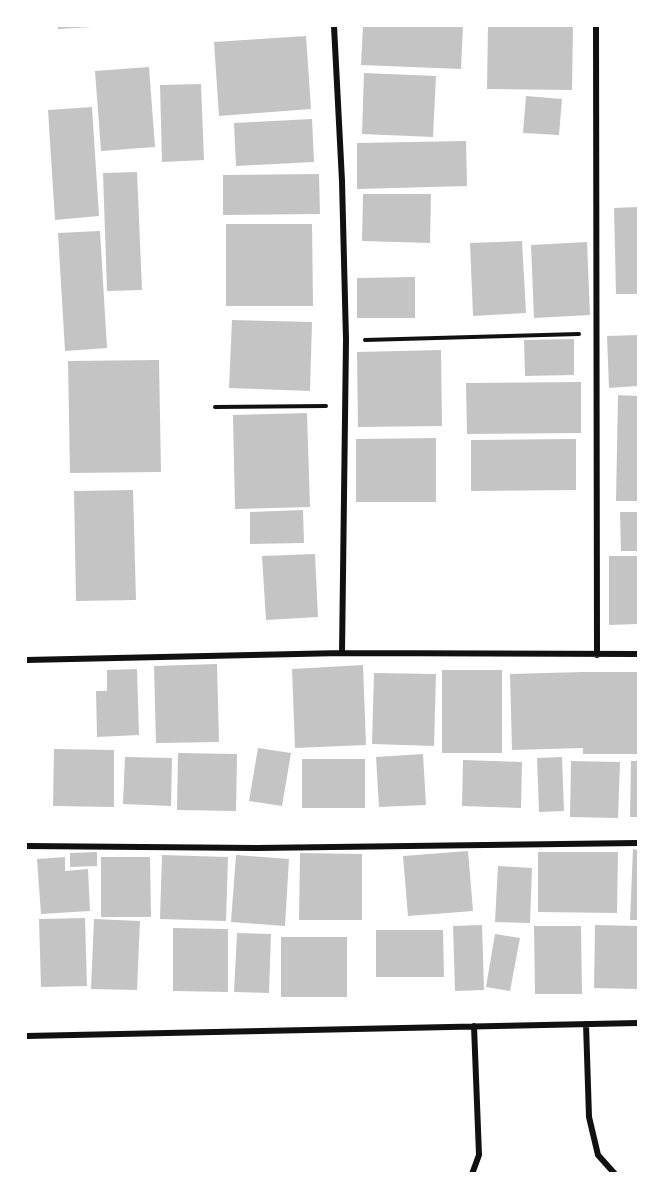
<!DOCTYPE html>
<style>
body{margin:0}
#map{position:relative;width:664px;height:1199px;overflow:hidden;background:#fff;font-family:Spectral,serif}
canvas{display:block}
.frame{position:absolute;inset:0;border:27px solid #fff;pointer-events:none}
</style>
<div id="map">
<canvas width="664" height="1199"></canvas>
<div class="frame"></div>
</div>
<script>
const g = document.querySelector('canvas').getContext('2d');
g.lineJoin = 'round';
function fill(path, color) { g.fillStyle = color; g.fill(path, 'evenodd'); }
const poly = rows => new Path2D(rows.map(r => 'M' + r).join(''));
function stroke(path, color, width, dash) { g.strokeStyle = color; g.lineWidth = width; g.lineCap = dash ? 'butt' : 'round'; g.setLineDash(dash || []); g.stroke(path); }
fill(poly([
 [58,26,92,26,92,27,58,29],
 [363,26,463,26,461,69,361,65],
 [488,26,573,26,572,90,487,89],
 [306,36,311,109,219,116,214,42],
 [149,67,155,147,101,151,95,71],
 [364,73,436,76,433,137,362,134],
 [201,84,204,160,162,162,160,85],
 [526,96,562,99,559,135,523,133],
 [92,107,99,216,55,220,48,110],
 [312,119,314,162,236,166,234,123],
 [466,141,467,186,357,189,357,143],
 [137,172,142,290,107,291,103,173],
 [319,174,320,214,223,215,223,175],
 [363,194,431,194,430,243,362,241],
 [638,207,638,294,616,294,614,208],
 [226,224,312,224,313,306,226,306],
 [100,231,107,348,65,351,58,233],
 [522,241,526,313,473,316,470,243],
 [587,242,590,315,534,318,531,245],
 [415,277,415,318,357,318,357,278],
 [232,320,312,322,310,391,229,388],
 [638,335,638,386,609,388,607,336],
 [574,339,574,375,525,376,524,340],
 [441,350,442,426,358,427,357,352],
 [159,360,161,472,70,473,68,361],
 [581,382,581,433,467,434,466,383],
 [618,395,638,396,638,501,616,501],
 [307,413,310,507,235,509,233,415],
 [436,438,436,502,356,502,356,439],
 [576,439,576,490,471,491,471,440],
 [133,490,136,600,76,601,74,491],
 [303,510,304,543,250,544,250,512],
 [620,512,638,512,638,551,621,551],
 [315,554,318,617,266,620,262,556],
 [609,556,638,556,638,624,609,625],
 [217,664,219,742,156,743,154,666],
 [363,665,366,745,295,748,292,669],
 [137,669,139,735,97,737,96,691,107,691,107,670],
 [442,670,502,670,502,753,442,753],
 [583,672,638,672,638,754,583,754,583,748,512,750,510,674],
 [374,673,436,674,434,746,372,744],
 [258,748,291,753,282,806,249,801],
 [54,749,114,750,114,807,53,806],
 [178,753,237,754,236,811,177,810],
 [423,754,426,805,379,807,376,757],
 [125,757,172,758,171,806,123,804],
 [562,757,564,811,539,812,537,758],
 [302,759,365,759,365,808,302,808],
 [463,760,522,762,521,808,462,806],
 [571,761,620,762,618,818,570,817],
 [631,761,638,761,638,817,630,817],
 [633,849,638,850,638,920,630,920],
 [468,851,473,911,408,916,403,856],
 [97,852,97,866,70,867,70,853],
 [538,852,618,852,617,913,538,912],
 [300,853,362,854,362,920,299,920],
 [162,855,228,857,226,921,160,919],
 [236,855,289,859,285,926,231,922],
 [65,857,65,871,88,869,90,911,41,914,37,859],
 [101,857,150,857,151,917,101,917],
 [498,866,532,868,530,923,495,922],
 [85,918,87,986,41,987,39,919],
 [94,919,140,921,137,990,91,989],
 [482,925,484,990,455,991,453,926],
 [595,925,638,926,638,989,594,988],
 [534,926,581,926,582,994,535,994],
 [173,928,228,929,228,992,173,991],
 [376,930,443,930,444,977,376,977],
 [237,933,271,934,269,993,234,992],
 [495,934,520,938,510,991,486,987],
 [281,937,347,937,347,997,281,997]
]), '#c4c4c4');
stroke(poly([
 [365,340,579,334],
 [215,407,326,406]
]), '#111', 4);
stroke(poly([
 [334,26,342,181,346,340,342,653],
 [596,26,597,655],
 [26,660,342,653,638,654],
 [26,846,257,848,638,843],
 [586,1024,589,1117,598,1155,615,1174],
 [26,1036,638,1023],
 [472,1174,479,1155,474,1026]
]), '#111', 6);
</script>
